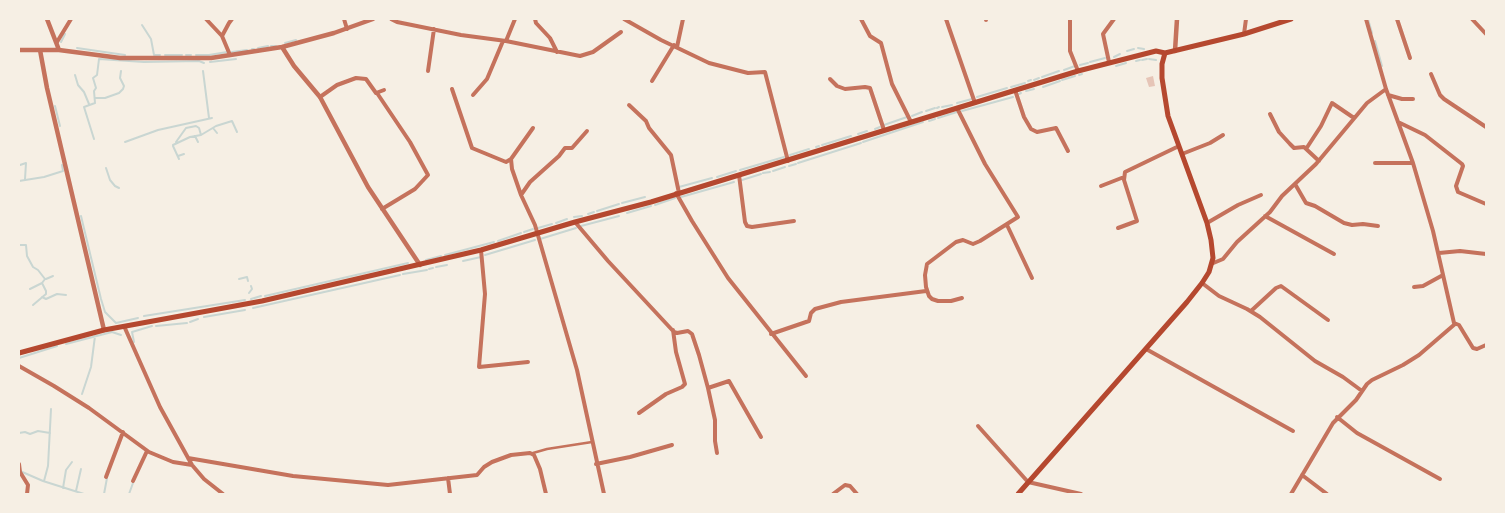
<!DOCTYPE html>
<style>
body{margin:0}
#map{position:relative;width:1505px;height:513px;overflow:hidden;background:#f6efe4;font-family:"Asap Condensed",sans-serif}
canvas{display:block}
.frame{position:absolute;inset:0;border:20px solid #f6efe4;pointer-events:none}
</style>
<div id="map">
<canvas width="1505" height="513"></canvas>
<div class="frame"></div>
</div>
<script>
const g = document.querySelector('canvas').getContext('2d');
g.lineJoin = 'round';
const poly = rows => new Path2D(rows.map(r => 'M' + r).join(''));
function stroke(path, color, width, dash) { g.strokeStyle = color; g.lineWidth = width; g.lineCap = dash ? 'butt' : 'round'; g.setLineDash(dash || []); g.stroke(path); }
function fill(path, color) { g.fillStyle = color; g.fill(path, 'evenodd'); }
stroke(poly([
 [1368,19,1372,33],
 [142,25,151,39,154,55,160,55],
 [1375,41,1382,66],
 [61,42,65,34],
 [285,43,296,40],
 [271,46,276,46],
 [77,48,125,55],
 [258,48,268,46],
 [1138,48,1144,49],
 [252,49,254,49],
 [1127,51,1134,49],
 [232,52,247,50],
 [165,55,182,55],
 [186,55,191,55],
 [196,55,209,55,227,52],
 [1114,57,1120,54],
 [1149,59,1156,60],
 [1142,60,1147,59],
 [1136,61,1140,60],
 [210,62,236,59],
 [1090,62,1105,58],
 [1080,65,1088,63],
 [1116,66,1126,63],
 [1064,70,1075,66],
 [203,71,209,118],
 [75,75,78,85,84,92,89,104],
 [1079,75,1082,74],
 [1042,77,1059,71],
 [1034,80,1039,78],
 [1062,80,1075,76],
 [1028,81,1031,80],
 [1011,87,1025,83],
 [1043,87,1060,81],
 [1026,91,1034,89],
 [1019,94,1021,93],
 [977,97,1007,88],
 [95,98,105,98,119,93,123,89,124,86,120,78,121,71],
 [957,103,972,99],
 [55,106,60,126],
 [942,107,952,105],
 [937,108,939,107],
 [926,111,935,108],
 [962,111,1013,97],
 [912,116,922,112],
 [938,118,957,112],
 [929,121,935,119],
 [884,125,907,117],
 [213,128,217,133],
 [875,129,880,127],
 [858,134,867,131],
 [195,136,198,142],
 [94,139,84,107,95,103,94,91,96,88,93,78,97,75,99,59,144,62,199,61,204,63],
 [125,142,158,130,212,118],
 [176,142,186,128,196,126,199,128,201,135],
 [863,142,923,122],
 [173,145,190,137,201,135,216,126,232,121,237,132],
 [822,145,851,136],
 [173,146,179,159],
 [816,147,819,146],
 [790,155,809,149],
 [178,156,184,154],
 [798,163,861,143],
 [20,165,26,163,25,179],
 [789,166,796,164],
 [106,168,110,180,115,186,119,188],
 [740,170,784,157],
 [773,171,785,167],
 [763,173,770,172],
 [717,177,736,171],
 [742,180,761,174],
 [19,181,44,177,63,171,62,165],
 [679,187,712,178],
 [681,197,734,182],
 [622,203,645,197],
 [655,205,675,198],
 [597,211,619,204],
 [627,213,651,206],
 [588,214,594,212],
 [81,216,101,299,105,312,116,323,138,318],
 [574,217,582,216],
 [556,223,567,219],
 [581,226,619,216],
 [538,228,552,224],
 [524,232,533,229],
 [540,239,576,228],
 [498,241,521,233],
 [19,245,26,245,27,256,33,267,38,270,45,279,42,283,46,291,46,294,33,305],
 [445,255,494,242],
 [485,255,535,240],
 [426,260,441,256],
 [463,261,481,257],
 [436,267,447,265],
 [429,269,433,268],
 [403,274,427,270],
 [46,279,53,276],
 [239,279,247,277,248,281],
 [30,289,42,283],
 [249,293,252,289,251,286],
 [265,296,408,263],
 [42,297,46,299,57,294,66,295],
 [251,299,261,296],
 [253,308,400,275],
 [144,316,245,300],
 [204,317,245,310],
 [190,322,198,319],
 [156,326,187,323],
 [132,332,152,326],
 [132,332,134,342],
 [66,344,112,332,121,335],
 [19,358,57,346],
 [82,394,91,367,95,336],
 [19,424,19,425],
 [19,433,25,432,30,434,38,431,50,433],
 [20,471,43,481,84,494],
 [44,481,48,466,51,409],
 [63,488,66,470,72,462],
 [76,491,81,469],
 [104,494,107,478],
 [129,494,133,483]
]), '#c9d6d2', 2);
fill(poly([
 [1153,76,1155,86,1149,87,1146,78]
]), '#e6c5b7');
stroke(poly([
 [533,453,547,449,592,442]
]), '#c5725c', 2.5);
stroke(poly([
 [206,19,222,36,230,55],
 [344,19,347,29],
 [391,19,397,22,461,35,506,41,515,19],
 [535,19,536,23,550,38,557,52],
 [624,19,661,40,709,63,748,73,765,72,788,161],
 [861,19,870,36,881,43,892,84,911,122],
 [946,19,975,103],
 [986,19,986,20],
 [1070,19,1070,51,1078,71],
 [1366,19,1386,89,1413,163,1433,231,1454,323,1459,325,1473,348,1477,349,1486,345],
 [1397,19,1410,58],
 [1472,19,1486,34],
 [1244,34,1246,19],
 [222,36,229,23,232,19],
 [506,41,580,56,593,52,621,32],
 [57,42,71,19],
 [677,47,683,19],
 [1109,62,1103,34,1114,19],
 [428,71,434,29],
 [1431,74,1440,95,1444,99,1486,127],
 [830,79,837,86,845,89,865,87,870,88,884,130],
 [652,81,674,45],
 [452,89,472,148,506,162,511,159],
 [1015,90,1024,117,1031,129,1037,132,1056,128,1068,151],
 [377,93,410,142,428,175,415,189,382,209],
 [473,95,487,79,503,41],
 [1388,95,1402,99,1413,99],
 [320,97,337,85,356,78,366,79,376,93,384,90],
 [629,105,646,121,649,128,671,155,679,193],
 [957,108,985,164,1018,217,980,241,973,244,963,240,956,242,927,264,925,275,926,287,929,296,932,299,938,301,951,301,962,298],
 [1270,114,1279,132,1290,144,1294,148,1304,147,1319,161],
 [1398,122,1425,135,1462,164,1463,166,1456,186,1458,192,1486,204],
 [587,131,572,148,565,148,559,156,530,182,521,195,535,225,577,370,604,494],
 [1306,149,1321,126,1332,103,1354,118],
 [1182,154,1210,143,1223,135],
 [1375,163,1413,163],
 [739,175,745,222,747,226,752,227,794,221],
 [1295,184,1306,203,1315,206,1344,223,1352,225,1363,224,1378,226],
 [1101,186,1124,177],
 [676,193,692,221,728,278,806,376],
 [521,195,512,169,511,159,533,128],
 [1265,216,1334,254],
 [575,222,608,261,674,332,677,333,688,331,692,334,699,355,708,388,715,420,715,441,717,453],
 [1207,223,1238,205,1261,195],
 [1007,225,1032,278],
 [1118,228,1137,221,1124,180,1125,172,1179,146],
 [481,250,485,294,479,367,528,362],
 [1439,253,1460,251,1486,254],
 [1211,264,1223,259,1237,242,1270,212,1282,196,1316,164,1367,103,1386,89],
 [1202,283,1219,296,1247,309,1260,317,1315,361,1343,377,1362,391],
 [1414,287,1423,286,1443,275],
 [1251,311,1276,288,1281,286,1328,320],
 [124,326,160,407,192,465,204,479,223,494],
 [771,334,809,321,811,313,815,309,841,302,926,291],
 [1146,349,1293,431],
 [19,366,54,386,89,408,149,452,173,462,192,465],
 [708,388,729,381,761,437],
 [639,413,666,394,682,387,685,384,676,352,673,330],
 [1337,417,1357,433,1440,479],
 [978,426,1028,482,1081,494],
 [188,458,293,476,388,485,477,475,484,467,492,462,511,455,530,453,534,455,540,469,546,494],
 [19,464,20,472,28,485,27,494],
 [596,464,630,457,672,445],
 [1302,475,1327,494],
 [106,477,123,432],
 [448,478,450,494],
 [133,481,147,451],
 [833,494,845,485,850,486,857,494],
 [1291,494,1333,423,1356,400,1367,384,1372,380,1403,365,1419,355,1455,324]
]), '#c5725c', 4);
stroke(poly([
 [47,19,59,50],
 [282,47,294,66,320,97,368,187,420,265],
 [19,50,59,50,120,58,211,58,282,47,334,33,373,19],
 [40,50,47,88,104,330],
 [1175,51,1177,19]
]), '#c5725c', 4.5);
stroke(poly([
 [19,353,104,330,262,301,481,250,575,222,651,202,1078,71,1156,51,1165,53,1244,34,1291,19],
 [1018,494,1187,302,1202,283,1209,272,1213,258,1211,240,1207,223,1168,116,1162,78,1162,64,1165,53]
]), '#b5482f', 5);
</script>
